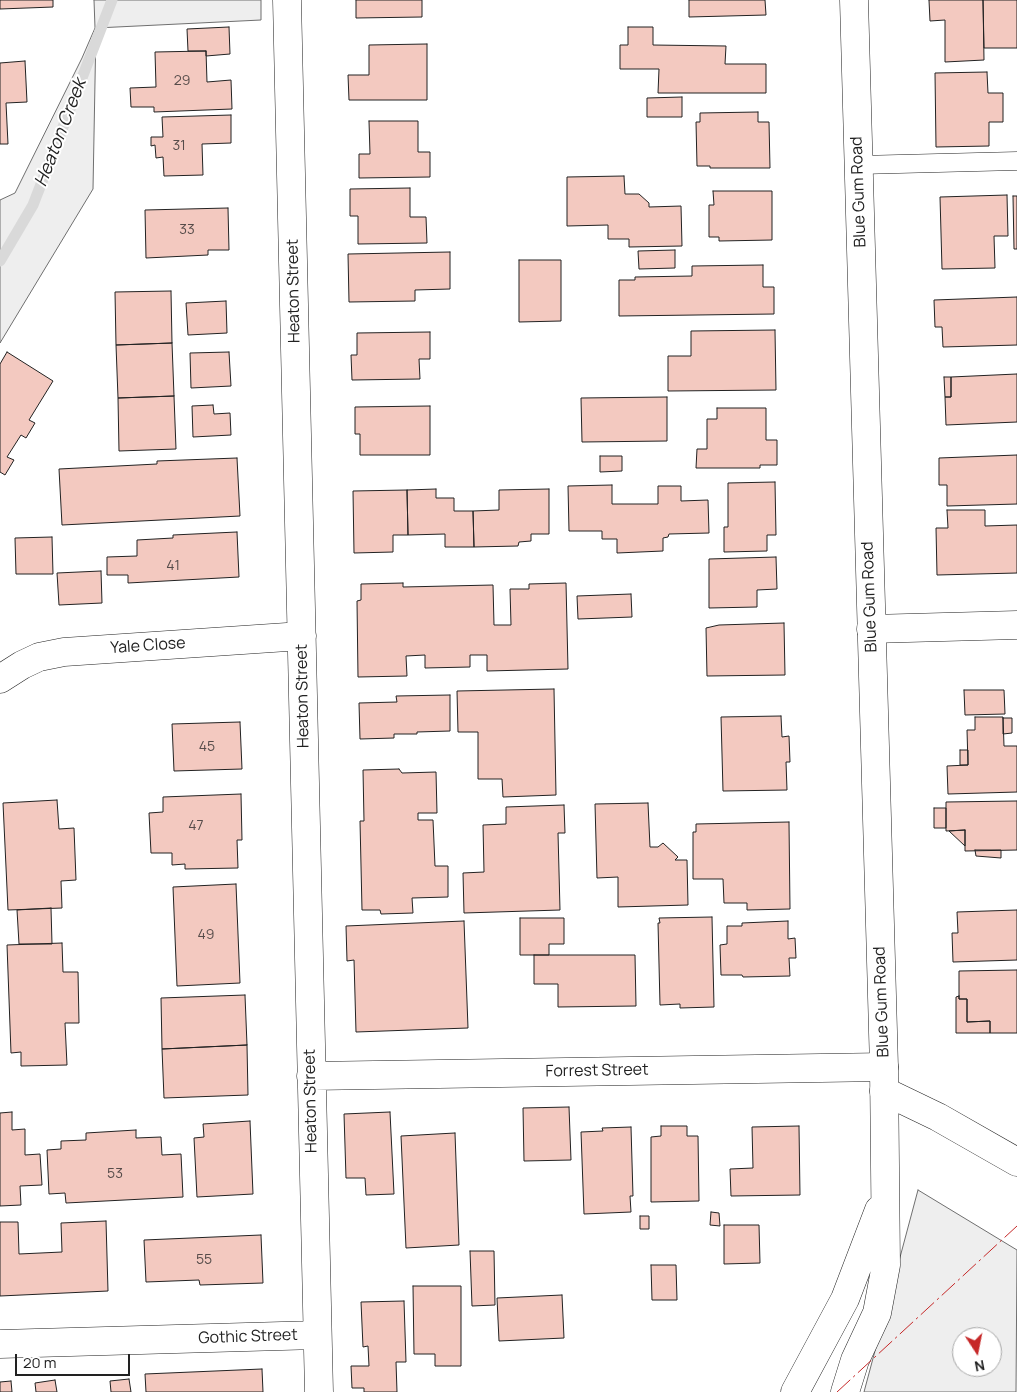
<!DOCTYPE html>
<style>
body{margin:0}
#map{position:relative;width:1017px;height:1392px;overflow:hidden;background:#fff;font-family:Manrope,sans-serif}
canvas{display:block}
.north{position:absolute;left:952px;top:1327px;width:50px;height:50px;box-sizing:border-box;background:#fff;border:1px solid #a7a7a7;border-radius:50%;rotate:169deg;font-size:14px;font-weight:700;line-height:20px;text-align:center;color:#222}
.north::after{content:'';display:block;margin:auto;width:18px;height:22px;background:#c62828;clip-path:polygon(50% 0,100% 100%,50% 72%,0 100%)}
.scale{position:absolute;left:15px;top:1354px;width:115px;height:22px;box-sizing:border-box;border:2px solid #222;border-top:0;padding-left:6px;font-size:15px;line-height:18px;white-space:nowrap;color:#222;-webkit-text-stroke:4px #fff;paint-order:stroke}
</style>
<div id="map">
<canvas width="1017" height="1392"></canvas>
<div class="north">N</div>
<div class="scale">20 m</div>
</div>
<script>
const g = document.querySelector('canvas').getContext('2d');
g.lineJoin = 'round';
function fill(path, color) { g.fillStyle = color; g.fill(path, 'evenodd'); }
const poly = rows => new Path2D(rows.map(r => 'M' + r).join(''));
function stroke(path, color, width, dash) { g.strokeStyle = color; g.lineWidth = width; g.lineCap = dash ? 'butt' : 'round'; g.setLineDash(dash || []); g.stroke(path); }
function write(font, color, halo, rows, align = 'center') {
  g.font = font + ' Manrope,sans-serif'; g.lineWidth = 4; g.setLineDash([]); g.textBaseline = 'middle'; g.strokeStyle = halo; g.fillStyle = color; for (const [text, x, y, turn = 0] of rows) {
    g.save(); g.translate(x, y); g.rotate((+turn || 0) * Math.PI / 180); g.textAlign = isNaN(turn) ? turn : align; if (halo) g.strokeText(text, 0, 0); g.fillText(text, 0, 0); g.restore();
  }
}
const green = poly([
 [94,0,261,0,261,20,96,28,93,189,0,343,0,200,15,193,82,58,95,28,94,0],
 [918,1190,1017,1250,1016,1392,864,1392,918,1190],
 [962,1337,992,1337,992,1367,962,1367,962,1337]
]);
fill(green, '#eee');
stroke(green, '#6f6f6f', 1);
stroke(poly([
 [0,261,33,205,112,0]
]), '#d9d9d9', 11);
const building = poly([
 [0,0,53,0,53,7,0,9,0,0],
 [356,0,422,0,422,17,356,18,356,0],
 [689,0,765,0,766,15,689,17,689,0],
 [929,0,983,0,984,60,945,62,945,20,930,21,929,0],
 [983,0,1017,0,1017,48,984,48,983,0],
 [229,27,230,54,206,56,206,51,188,51,187,29,229,27],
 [628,27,653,27,653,45,726,46,725,64,766,64,766,93,658,93,659,69,620,69,620,45,628,45,628,27],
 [427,44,427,100,349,100,348,75,369,75,369,45,427,44],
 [206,51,207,82,231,80,232,109,154,112,154,107,131,107,130,88,156,87,155,52,206,51],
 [25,61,27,102,6,103,8,144,0,144,0,63,25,61],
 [987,72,988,93,1003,93,1003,122,989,122,989,146,936,147,935,73,987,72],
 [682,97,682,117,647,117,647,98,682,97],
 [758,112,758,122,769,122,770,168,710,168,710,166,697,166,696,122,700,122,700,113,758,112],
 [231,115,231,143,202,144,203,175,164,176,163,157,156,158,155,145,151,146,151,137,163,137,162,117,231,115],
 [369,121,418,121,418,152,430,152,430,177,359,178,359,154,370,154,369,121],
 [624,176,625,194,639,194,649,203,649,207,681,206,682,246,629,247,629,239,608,239,608,225,567,226,567,177,624,176],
 [410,188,410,217,426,217,427,243,358,244,358,216,350,216,350,189,410,188],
 [713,191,772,191,772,240,719,241,719,237,709,237,709,205,714,205,713,191],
 [1007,195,1008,236,994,236,995,268,942,269,940,197,1007,195],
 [1013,196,1017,196,1017,249,1014,249,1013,196],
 [228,208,229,250,208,250,208,255,146,258,145,210,228,208],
 [675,250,675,268,639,269,638,251,675,250],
 [450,252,450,289,415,290,415,301,349,302,348,254,450,252],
 [519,260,561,260,561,321,519,322,519,260],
 [763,265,763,287,774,287,774,314,619,316,619,280,635,280,635,277,692,276,692,266,763,265],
 [171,291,172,343,116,345,115,292,171,291],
 [1017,297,1017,345,943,347,942,327,935,327,934,300,1017,297],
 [226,301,227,333,188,335,186,303,226,301],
 [775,330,776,390,668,391,668,356,691,356,691,331,775,330],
 [430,332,430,359,419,359,420,379,352,380,351,355,357,355,357,333,430,332],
 [172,343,174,396,118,398,116,345,172,343],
 [7,352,53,381,29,420,35,423,26,438,21,435,7,457,14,460,5,475,0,472,0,364,7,352],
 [229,352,231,386,191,388,190,353,229,352],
 [1017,374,1017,422,946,425,945,397,951,397,951,377,1017,374],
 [944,377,951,377,951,397,945,397,944,377],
 [174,396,176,449,119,451,118,398,174,396],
 [667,397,667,441,582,442,581,398,667,397],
 [213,405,214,414,230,413,231,435,193,437,192,406,213,405],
 [430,406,430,455,360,455,360,434,355,434,355,407,430,406],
 [717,408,766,408,766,440,777,440,777,465,760,465,760,468,696,468,697,449,707,449,707,419,717,419,717,408],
 [1017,455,1017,504,947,506,947,485,939,485,939,458,1017,455],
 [600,456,622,456,622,471,600,472,600,456],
 [237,458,240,516,62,525,59,469,157,464,157,461,237,458],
 [775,482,776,535,767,535,767,551,724,552,724,527,728,527,728,483,775,482],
 [612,485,612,504,658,504,658,486,681,486,681,501,708,500,709,533,669,534,668,537,663,538,663,551,617,553,617,539,602,539,602,531,569,531,568,486,612,485],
 [436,489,436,498,454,498,454,511,473,511,474,547,445,547,445,534,408,535,407,490,436,489],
 [549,489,549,534,531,534,531,541,519,542,518,546,474,547,473,511,499,510,499,490,549,489],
 [407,490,408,535,393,535,393,552,354,553,353,491,407,490],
 [947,510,985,510,985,526,1017,525,1017,573,937,575,936,528,948,528,947,510],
 [237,532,239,577,128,583,128,575,107,575,107,557,137,556,137,540,173,538,173,535,237,532],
 [52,537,53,574,16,574,15,538,52,537],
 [776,557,777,589,757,590,757,607,709,608,709,559,776,557],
 [101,571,102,603,59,605,57,573,101,571],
 [403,583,403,587,493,585,494,625,511,625,510,589,529,589,529,584,566,583,568,669,487,671,487,655,470,655,470,667,425,668,425,655,406,656,407,676,358,677,357,601,361,600,361,584,403,583],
 [631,594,632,617,578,619,577,596,631,594],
 [784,623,785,675,707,676,706,628,719,625,784,623],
 [554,689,556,795,503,797,502,779,478,779,478,732,458,732,457,691,554,689],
 [964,690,1004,690,1005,714,965,715,964,690],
 [450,695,450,731,417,732,417,734,394,734,394,738,360,739,359,703,397,702,396,696,450,695],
 [781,716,782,737,789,736,790,762,786,762,787,790,723,791,721,717,781,716],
 [975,717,1003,717,1004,746,1017,746,1017,792,948,794,947,766,968,765,967,730,975,730,975,717],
 [1003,718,1012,718,1012,733,1003,734,1003,718],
 [240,722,242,769,174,771,172,724,240,722],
 [960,750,968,750,968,765,960,765,960,750],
 [399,769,402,773,436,772,437,813,418,813,418,820,433,820,435,866,448,866,448,897,412,898,413,913,381,914,380,910,362,910,360,821,364,821,363,770,399,769],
 [241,794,242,840,237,840,238,868,185,869,185,864,172,865,172,853,151,853,149,813,163,812,163,797,241,794],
 [57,800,59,829,74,828,76,880,61,881,62,908,8,910,3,803,57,800],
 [1017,801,1017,850,965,851,965,830,946,831,946,802,1017,801],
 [648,803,650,847,658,847,663,843,678,857,675,860,687,860,688,905,618,907,618,877,597,878,595,804,648,803],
 [564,805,565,833,558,833,560,910,464,913,463,873,484,872,483,825,506,824,506,807,564,805],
 [934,808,946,808,946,828,934,828,934,808],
 [789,822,790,909,747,910,747,903,724,903,723,879,693,879,693,832,696,832,696,824,789,822],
 [965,830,965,846,949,831,965,830],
 [975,850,1001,850,1001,858,976,856,975,850],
 [236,884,240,983,177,986,173,887,236,884],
 [51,908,52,944,19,944,17,910,51,908],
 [1017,910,1017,960,953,962,952,933,958,933,957,912,1017,910],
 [712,917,714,1007,680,1008,680,1004,660,1005,658,923,660,923,659,918,712,917],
 [520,918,564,918,564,944,549,944,549,955,520,955,520,918],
 [464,921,468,1028,356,1032,354,960,347,961,346,926,464,921],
 [788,921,788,939,795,938,796,958,789,958,790,976,743,977,742,975,721,975,720,945,727,944,727,926,742,926,742,923,788,921],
 [62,943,63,972,78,972,79,1023,65,1023,67,1065,21,1066,21,1052,11,1053,7,945,62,943],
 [534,955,635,955,636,1006,558,1007,558,984,534,984,534,955],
 [1017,970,1017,1033,990,1033,990,1021,967,1022,967,999,959,999,959,971,1017,970],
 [245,995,247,1045,162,1049,161,998,245,995],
 [959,996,959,999,967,999,967,1022,990,1021,990,1033,956,1033,956,997,959,996],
 [247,1045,248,1095,164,1098,162,1049,247,1045],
 [569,1107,571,1160,524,1161,523,1108,569,1107],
 [12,1112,12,1130,25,1129,25,1155,40,1154,42,1185,20,1186,21,1205,0,1206,0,1113,12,1112],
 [390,1112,394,1194,366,1195,365,1178,346,1178,344,1114,390,1112],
 [250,1121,253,1194,197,1197,194,1138,204,1137,203,1124,250,1121],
 [661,1126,687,1126,687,1136,698,1136,699,1201,651,1202,651,1137,661,1136,661,1126],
 [799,1126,800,1195,731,1196,730,1169,753,1168,752,1127,799,1126],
 [631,1127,633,1196,630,1196,631,1212,584,1214,581,1132,603,1131,602,1128,631,1127],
 [136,1130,136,1138,161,1137,162,1155,181,1154,183,1197,66,1203,65,1193,49,1194,47,1150,61,1149,61,1141,86,1140,86,1133,136,1130],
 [455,1133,459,1245,406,1248,401,1136,455,1133],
 [711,1212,719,1213,720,1226,710,1225,711,1212],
 [640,1216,649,1216,649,1229,640,1229,640,1216],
 [106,1221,108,1291,0,1296,0,1222,18,1222,19,1254,62,1252,61,1223,106,1221],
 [724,1225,759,1225,760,1263,724,1264,724,1225],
 [261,1235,263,1283,200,1285,199,1280,146,1282,144,1240,261,1235],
 [470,1251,494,1251,495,1305,472,1306,470,1251],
 [651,1265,676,1265,677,1300,652,1300,651,1265],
 [413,1286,461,1286,461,1366,435,1366,435,1354,414,1354,413,1286],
 [562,1295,564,1338,499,1341,497,1298,562,1295],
 [404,1301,406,1362,396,1362,397,1392,364,1392,364,1388,352,1388,351,1366,369,1366,368,1346,363,1347,361,1302,404,1301],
 [262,1369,263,1392,146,1392,145,1374,262,1369],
 [129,1379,131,1392,111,1392,110,1381,129,1379],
 [55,1380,57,1392,36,1392,35,1383,55,1380],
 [11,1381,12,1392,0,1392,0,1382,11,1381]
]);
fill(building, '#f3c9c0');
stroke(building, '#222', 1);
const service = poly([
 [859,165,1017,161]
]);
const minor = poly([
 [287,0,319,1392],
 [871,629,1017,625],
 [0,679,22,665,39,657,64,652,302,636],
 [311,1076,884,1067],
 [884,1091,938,1117,1017,1162],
 [0,1344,317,1335]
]);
const secondary = poly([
 [795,1392,845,1299,879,1210],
 [845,1392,855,1360,877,1313,886,1265,884,1067,854,0]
]);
stroke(service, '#222', 19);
stroke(minor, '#222', 29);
stroke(secondary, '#222', 29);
stroke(service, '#fff', 18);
stroke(minor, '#fff', 28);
stroke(secondary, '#fff', 28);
stroke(poly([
 [837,1392,1017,1226]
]), '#c62828', 1, [18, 4, 2.5, 4]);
write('14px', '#564c4a', null, [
 ["29",182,81],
 ["31",179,146],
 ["33",187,230],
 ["41",173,566],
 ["45",207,747],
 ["47",196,826],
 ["49",206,935],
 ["53",115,1174],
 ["55",204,1260]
]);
write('16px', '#222', '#fff', [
 ["Blue Gum Road",859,192,-92],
 ["Heaton Street",294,291,-91],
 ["Blue Gum Road",870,597,-92],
 ["Yale Close",148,646,-4],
 ["Heaton Street",303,696,-91],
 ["Blue Gum Road",882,1002,-92],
 ["Forrest Street",597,1071,-1],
 ["Heaton Street",311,1101,-91],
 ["Gothic Street",248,1337,-2]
]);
write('italic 18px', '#222', '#fff', [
 ["Heaton Creek",61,133,-69]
]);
</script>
